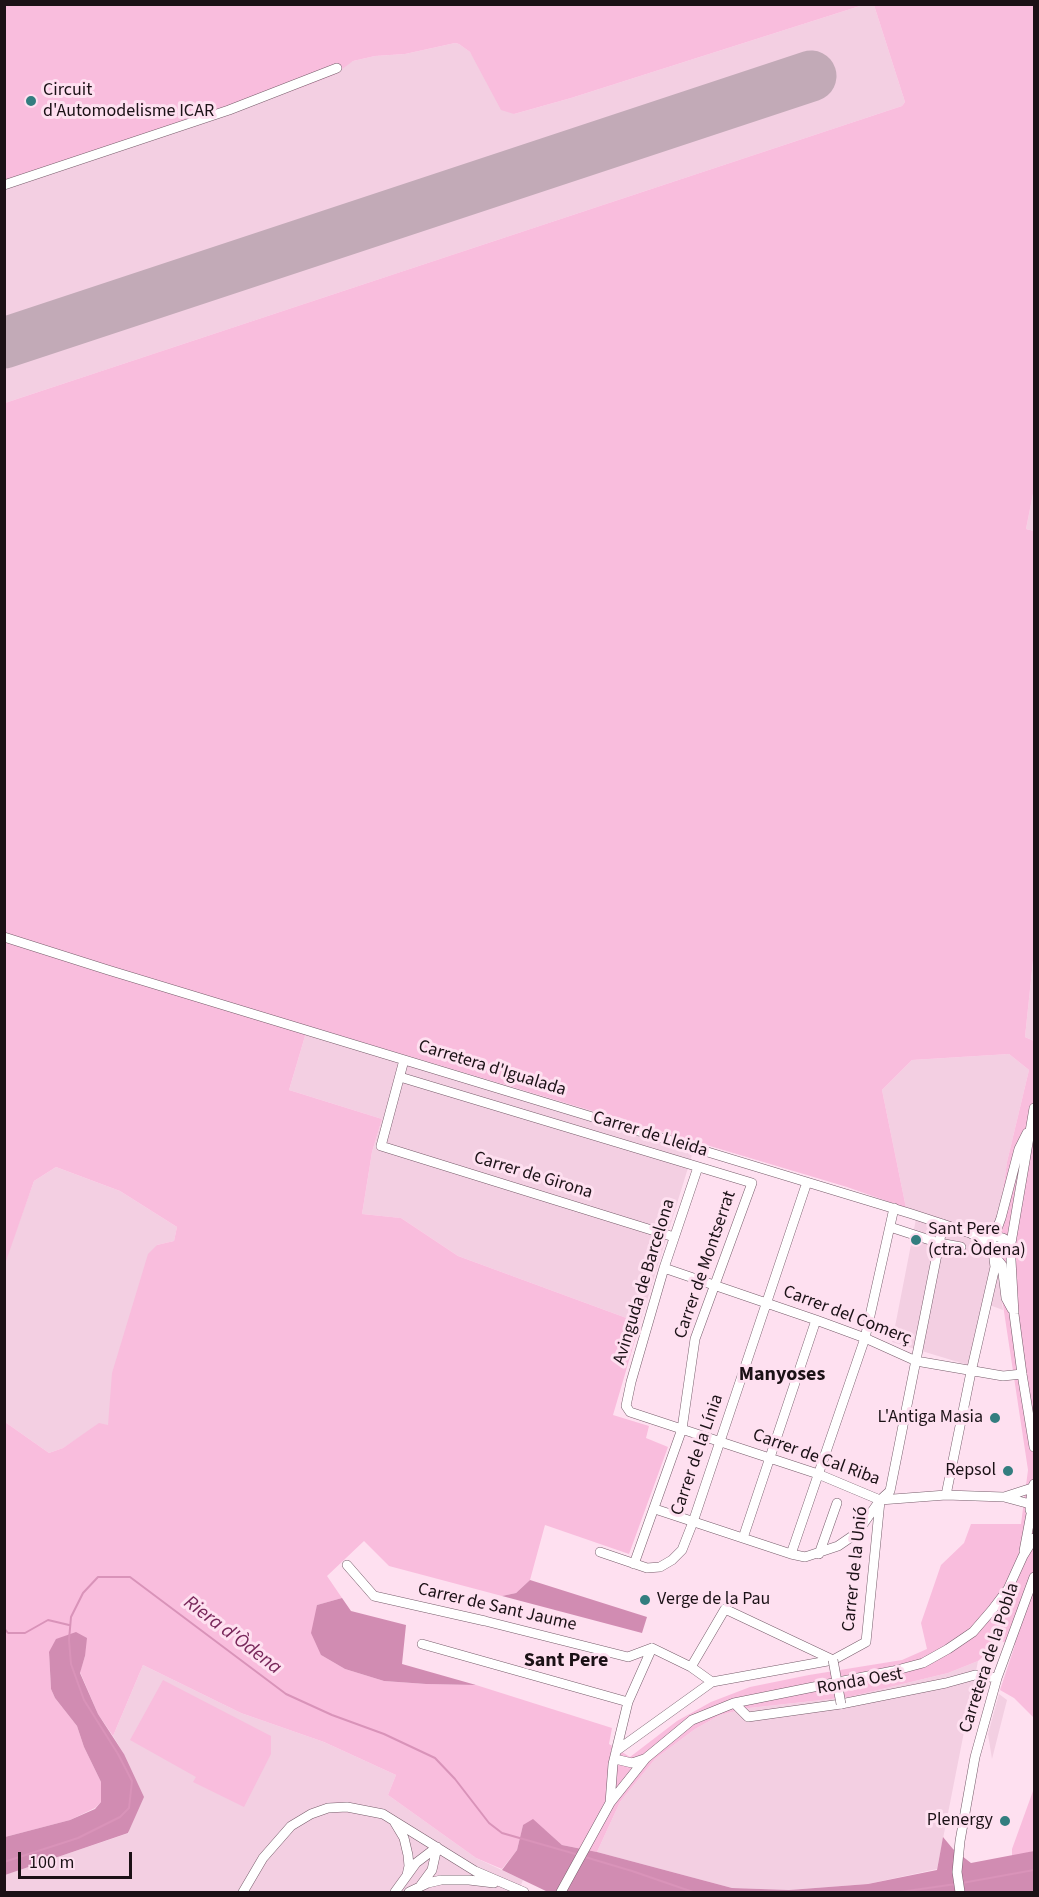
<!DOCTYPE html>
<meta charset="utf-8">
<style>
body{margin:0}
#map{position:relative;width:1039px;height:1897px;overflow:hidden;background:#fee0f0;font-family:"Source Sans 3",sans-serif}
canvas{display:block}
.frame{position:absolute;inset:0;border:6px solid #1b1116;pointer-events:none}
.scale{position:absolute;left:18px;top:1852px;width:114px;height:27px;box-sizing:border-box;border:3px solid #1b1116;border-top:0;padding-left:8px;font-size:18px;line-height:21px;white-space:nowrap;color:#1b1116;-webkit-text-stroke:4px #fee0f0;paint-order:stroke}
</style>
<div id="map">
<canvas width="1039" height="1897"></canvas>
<div class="frame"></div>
<div class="scale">100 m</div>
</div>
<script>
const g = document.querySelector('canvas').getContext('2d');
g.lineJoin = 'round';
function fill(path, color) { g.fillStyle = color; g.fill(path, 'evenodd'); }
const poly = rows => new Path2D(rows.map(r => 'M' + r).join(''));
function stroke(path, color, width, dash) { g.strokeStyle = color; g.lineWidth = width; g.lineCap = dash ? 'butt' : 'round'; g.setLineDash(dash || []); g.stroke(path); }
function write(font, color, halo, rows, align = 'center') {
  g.font = font + ' "Source Sans 3",sans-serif'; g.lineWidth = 6; g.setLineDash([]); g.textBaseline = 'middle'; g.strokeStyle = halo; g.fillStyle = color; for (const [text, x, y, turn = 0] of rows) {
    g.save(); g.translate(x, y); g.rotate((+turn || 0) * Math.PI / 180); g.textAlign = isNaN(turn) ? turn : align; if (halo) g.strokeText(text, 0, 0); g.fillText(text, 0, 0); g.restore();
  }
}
fill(poly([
 [863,5,874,5,905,102,902,106,5,403,4,189,301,88,353,61,375,56,405,54,455,43,459,44,470,52,514,114,571,98],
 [1034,489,1034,531,1026,529],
 [1034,951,1034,1041,1025,1037],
 [308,1026,696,1142,640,1323,458,1256,401,1218,362,1214,372,1152,382,1119,289,1090],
 [1009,1054,1029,1070,1007,1162,998,1227,998,1272,1003,1310,984,1303,968,1365,892,1342,916,1219,906,1208,882,1090,912,1060],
 [56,1167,120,1191,177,1227,174,1241,157,1245,108,1425,92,1429,63,1448,49,1453,5,1422,4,1264,34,1181],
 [978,1661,937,1869,868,1884,789,1890,732,1888,597,1852,620,1802,655,1759,695,1729,720,1715,749,1708,849,1697,948,1673],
 [143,1665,241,1713,324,1742,396,1775,388,1795,476,1858,523,1880,518,1892,5,1892,4,1875,129,1833,124,1754,113,1736],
 [999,1694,1007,1700,992,1759,988,1734]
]), '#f3cfe2');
fill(poly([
 [5,5,863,5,571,98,514,114,501,110,470,52,459,44,455,43,405,54,375,56,353,61,334,75,301,88,5,189],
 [874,5,1034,5,1034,489,1026,529,1034,531,1034,951,1025,1037,1034,1041,1034,1718,1014,1698,1000,1690,1015,1645,1000,1641,978,1661,948,1673,849,1697,749,1708,720,1715,695,1729,655,1759,620,1802,597,1852,562,1845,545,1830,523,1825,517,1850,502,1869,476,1858,388,1795,396,1775,324,1742,241,1713,143,1665,113,1736,98,1714,80,1672,85,1656,49,1652,51,1689,55,1698,77,1726,84,1747,101,1782,101,1802,95,1808,70,1820,5,1837,5,1422,49,1453,63,1448,99,1423,108,1425,112,1373,148,1254,157,1245,174,1241,177,1227,120,1191,56,1167,34,1181,5,1264,5,403,902,106,905,102],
 [308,1026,847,1187,906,1208,882,1090,912,1060,1009,1054,1029,1070,1007,1162,998,1227,998,1272,1028,1470,1021,1524,971,1524,964,1543,941,1565,921,1623,927,1649,902,1660,809,1675,750,1687,711,1702,677,1721,630,1757,609,1744,612,1728,476,1685,426,1684,384,1681,345,1669,321,1655,317,1605,342,1598,327,1576,364,1541,389,1566,502,1596,516,1593,530,1580,545,1525,629,1554,668,1447,646,1438,649,1426,613,1415,640,1323,458,1256,401,1218,362,1214,372,1152,382,1119,289,1090],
 [163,1680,271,1736,271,1754,244,1807,193,1782,196,1777,130,1740],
 [1033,1791,1034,1791,1034,1851,1012,1857,1012,1849]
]), '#f9bddd');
fill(poly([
 [530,1580,647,1617,642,1633,502,1596,516,1593],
 [342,1598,351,1611,406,1625,402,1664,476,1685,426,1684,384,1681,345,1669,321,1655,311,1633,317,1605],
 [76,1632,87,1638,85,1656,80,1673,98,1714,124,1754,144,1797,128,1833,5,1875,5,1837,70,1820,95,1809,101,1802,101,1782,84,1747,77,1726,55,1698,51,1689,49,1652,56,1639],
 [533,1819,562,1845,597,1852,732,1888,789,1890,868,1884,937,1870,943,1837,953,1849,971,1863,1034,1851,1034,1892,548,1892,502,1870,517,1850,523,1825]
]), '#d18cb2');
stroke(poly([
 [4,1628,8,1633,25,1633,48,1620,69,1625],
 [585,1857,632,1871,693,1892],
 [4,1862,78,1838,120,1817,129,1808,132,1781,118,1754,84,1700,71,1664,69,1640,71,1617,83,1593,98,1577,130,1577,286,1694,332,1715,384,1734,435,1758,455,1779,489,1823,502,1833,579,1855],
 [962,1883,1034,1870],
 [900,1892,956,1884]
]), '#d993b9', 2);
stroke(poly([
 [4,343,811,76]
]), '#c2aab7', 51);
const minor = poly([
 [4,185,229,110,337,68],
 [4,937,108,970,912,1214,970,1233,995,1246,1005,1246,1011,1243],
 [404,1060,381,1146,674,1237],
 [400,1077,752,1183,695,1339,682,1429,634,1564],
 [1034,1108,1011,1243,1011,1260,1014,1314,1022,1374,1034,1447],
 [698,1167,664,1268,631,1382,626,1406,630,1412,818,1474,880,1500,946,1495,1004,1497,1030,1504],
 [890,1227,939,1243,961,1247],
 [972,1233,991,1235,1003,1238,1011,1243],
 [991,1235,997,1229,1001,1218,1019,1149,1027,1133],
 [994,1255,1002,1265,1006,1298,1012,1309],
 [664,1268,816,1320,865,1338,916,1361,1003,1376,1022,1374],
 [946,1495,971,1372,995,1267,991,1235],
 [1004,1497,1032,1488],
 [655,1509,791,1554,805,1557,838,1546,857,1533,880,1500,890,1491,943,1224],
 [1030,1510,1032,1488,1034,1484],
 [743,1538,816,1320],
 [1024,1551,1031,1514],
 [600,1552,647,1568,660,1567,672,1560,682,1550,693,1522,807,1182],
 [791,1554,865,1338,894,1208],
 [819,1554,837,1503],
 [347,1565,374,1596,485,1621,628,1657,652,1648],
 [422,1644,628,1702],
 [652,1648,691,1667,712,1682],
 [691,1667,725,1609,831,1659],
 [734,1703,748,1717,841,1704,946,1683,975,1675,997,1678],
 [616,1751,712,1682,833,1660,866,1642,880,1501],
 [615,1759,632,1763,644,1759],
 [610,1803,613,1764,628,1702,652,1648],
 [395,1823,404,1838,408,1855,409,1866,407,1875],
 [421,1885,432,1870,437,1847],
 [243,1892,263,1858,291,1826,311,1814,328,1808,347,1807,383,1814,475,1871,524,1892],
 [395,1892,416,1863,437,1847],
 [409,1892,428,1883,441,1880,469,1880,494,1883],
 [561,1892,610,1803,646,1758,692,1720,734,1703,893,1671,923,1663,948,1649,973,1632,992,1610,1008,1589,1023,1556,1034,1538],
 [960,1892,957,1872,960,1841,975,1757,997,1678,1034,1577]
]);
stroke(minor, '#775d6b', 10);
stroke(minor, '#fff', 9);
const minorBridge = poly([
 [833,1660,841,1704]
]);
stroke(minorBridge, '#775d6b', 10, []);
stroke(minorBridge, '#fff', 9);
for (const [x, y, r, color] of [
 [31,101,6,"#337d7f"],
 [916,1240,6,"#337d7f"],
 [995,1418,6,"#337d7f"],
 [1008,1471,6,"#337d7f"],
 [645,1600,6,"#337d7f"],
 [1005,1821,6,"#337d7f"]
]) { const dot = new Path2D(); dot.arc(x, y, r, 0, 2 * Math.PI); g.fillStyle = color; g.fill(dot); stroke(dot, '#fee0f0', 2); }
write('18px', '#1b1116', '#fee0f0', [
 ["Circuit",43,91],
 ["d'Automodelisme ICAR",43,112],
 ["Sant Pere",928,1230],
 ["(ctra. Òdena)",928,1251],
 ["L'Antiga Masia",983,1418,"right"],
 ["Repsol",996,1471,"right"],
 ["Verge de la Pau",657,1600],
 ["Plenergy",993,1821,"right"]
], 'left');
write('18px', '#1b1116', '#fee0f0', [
 ["Carretera d'Igualada",492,1069,17],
 ["Carrer de Lleida",650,1135,17],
 ["Carrer de Girona",533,1176,17],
 ["Carrer de Montserrat",706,1265,-71],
 ["Avinguda de Barcelona",645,1282,-73],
 ["Carrer del Comerç",847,1316,21],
 ["Carrer de la Línia",698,1455,-71],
 ["Carrer de Cal Riba",816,1458,20],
 ["Carrer de la Unió",856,1569,-84],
 ["Carrer de Sant Jaume",497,1608,13],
 ["Carretera de la Pobla",990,1658,-72],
 ["Ronda Oest",860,1682,-10]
]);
write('bold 20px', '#1b1116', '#fee0f0', [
 ["Manyoses",782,1376],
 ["Sant Pere",566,1662]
]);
write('italic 20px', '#78275a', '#fee0f0', [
 ["Riera d'Òdena",232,1636,37]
]);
</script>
